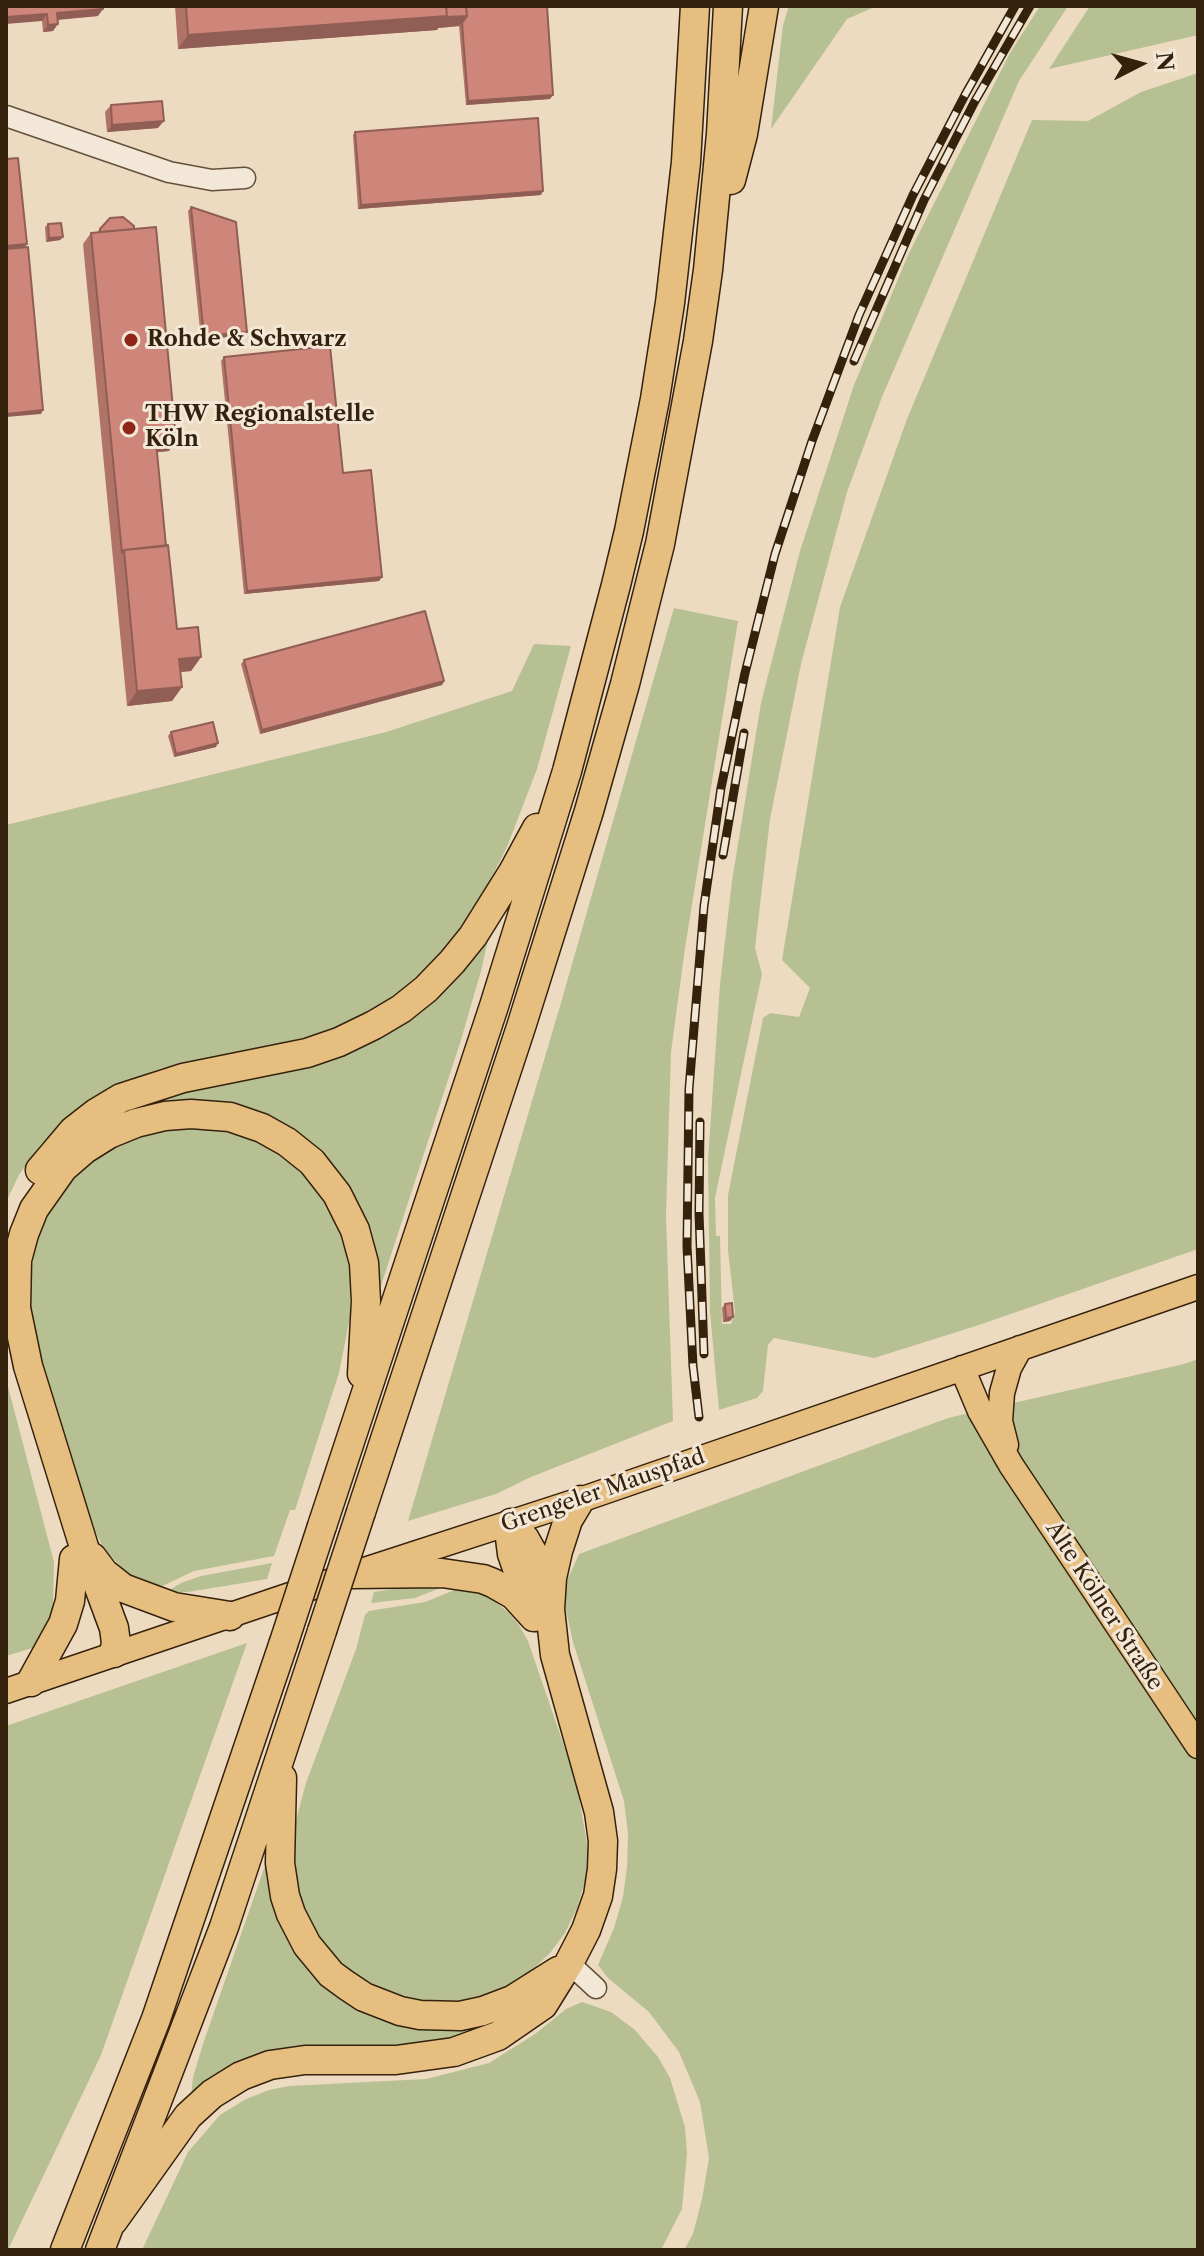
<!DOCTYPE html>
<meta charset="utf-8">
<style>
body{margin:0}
#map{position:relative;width:1204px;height:2256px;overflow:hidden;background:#eddbc1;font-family:"Libre Caslon Text",serif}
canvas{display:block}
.frame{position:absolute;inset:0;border:8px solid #34220d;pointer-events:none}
.north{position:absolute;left:1100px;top:24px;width:80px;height:80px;-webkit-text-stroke:6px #f3e8d7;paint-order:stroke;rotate:84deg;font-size:22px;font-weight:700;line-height:32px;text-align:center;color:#34220d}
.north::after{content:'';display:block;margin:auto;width:28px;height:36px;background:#34220d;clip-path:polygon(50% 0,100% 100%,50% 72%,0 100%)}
</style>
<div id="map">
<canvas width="1204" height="2256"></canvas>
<div class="frame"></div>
<div class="north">N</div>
</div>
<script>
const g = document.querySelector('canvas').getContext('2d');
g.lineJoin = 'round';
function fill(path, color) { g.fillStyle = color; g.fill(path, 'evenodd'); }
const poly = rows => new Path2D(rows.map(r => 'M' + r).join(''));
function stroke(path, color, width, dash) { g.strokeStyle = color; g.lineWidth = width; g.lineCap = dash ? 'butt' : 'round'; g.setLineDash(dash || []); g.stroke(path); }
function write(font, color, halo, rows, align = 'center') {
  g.font = font + ' "Libre Caslon Text",serif'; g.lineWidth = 6; g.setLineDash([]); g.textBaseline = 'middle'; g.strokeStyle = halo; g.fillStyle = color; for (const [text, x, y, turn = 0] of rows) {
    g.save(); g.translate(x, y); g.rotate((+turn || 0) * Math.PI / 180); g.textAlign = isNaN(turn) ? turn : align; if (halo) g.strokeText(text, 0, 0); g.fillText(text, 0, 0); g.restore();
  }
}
fill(poly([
 [789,6,877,6,847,19,771,129,783,25],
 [1040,6,1068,6,1019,81,882,397,847,492,801,664,770,819,755,948,762,974,715,1198,716,1236,720,1236,722,1324,731,1324,735,1312,728,1250,728,1195,763,1018,770,1013,799,1017,810,988,782,960,840,607,907,419,1032,120,1088,121,1141,92,1198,73,1198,1249,976,1326,874,1358,774,1338,768,1345,763,1391,757,1398,719,1410,710,1312,708,1160,720,984,732,881,761,703,800,551,854,385,908,255,1010,53],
 [1090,6,1198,6,1198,35,1049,69],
 [674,608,738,621,685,948,671,1052,666,1216,673,1421,531,1477,496,1494,408,1521,560,1006],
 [534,644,571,646,537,769,507,847,480,900,446,948,425,969,401,991,372,1010,323,1033,290,1041,162,1068,119,1084,82,1106,41,1144,19,1175,6,1202,6,825,386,732,512,691],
 [491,927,481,971,461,1040,375,1304,345,1193,201,1107,39,1180,129,1101,340,1050],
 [197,1128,227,1131,257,1141,285,1158,312,1183,328,1206,345,1245,350,1268,350,1317,339,1373,295,1510,290,1510,274,1556,194,1571,154,1590,146,1583,127,1573,104,1549,94,1529,41,1363,31,1315,30,1276,36,1241,53,1203,82,1168,106,1150,133,1139,171,1130],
 [1198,1359,1198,2250,684,2250,693,2234,702,2199,709,2158,700,2102,679,2052,649,2012,608,1978,598,1965,614,1928,623,1897,627,1867,628,1834,624,1801,573,1642,562,1592,579,1554,948,1418,1184,1364],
 [6,1379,54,1562,52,1642,6,1656],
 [272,1563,267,1579,188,1592,166,1592,181,1583,201,1576],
 [448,1585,415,1598,371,1603,374,1592,406,1587],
 [457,1589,484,1593,508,1612,519,1625,528,1641,576,1781,587,1843,587,1875,577,1908,565,1933,550,1953,526,1976,502,1990,481,1997,458,2003,421,2001,388,1992,351,1972,329,1951,314,1930,304,1909,294,1870,293,1844,296,1820,306,1783,356,1649,365,1615,369,1611,425,1602],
 [247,1643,101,2055,8,2250,6,2250,6,1726],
 [270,1851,278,1898,388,2015,551,1987,459,2044,316,2052,191,2097,193,2077,204,2041],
 [582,2002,611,2012,635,2030,658,2057,670,2078,685,2127,687,2153,682,2209,661,2250,142,2250,188,2152,220,2115,246,2099,269,2090,289,2086,426,2079,489,2063,535,2034,566,2009]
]), '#b7c093');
const minor = poly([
 [6,116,169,172,212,180,245,178],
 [569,1963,596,1988]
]);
const major = poly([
 [962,1368,980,1411,1011,1465,1198,1746],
 [1006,1445,1000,1421,1002,1393,1009,1368,1020,1348],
 [6,1691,352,1574,580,1500,1198,1287]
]);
const highway = poly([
 [731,180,743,134,764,6],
 [40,1170,73,1131,96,1113,121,1098,183,1078,307,1053,339,1042,374,1025,401,1009,426,989,452,962,473,936,513,872,537,828],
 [361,1512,521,1027,589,811,625,684,660,544,698,341,708,270,721,134,728,6],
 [511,1523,510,1538,512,1554,531,1609],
 [511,1523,525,1539,534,1555,547,1597],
 [322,1526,494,1006,567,771,616,585,629,531,655,399,670,303,686,162,695,6],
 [92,1557,104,1573,123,1588,174,1607,230,1616],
 [352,1574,442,1573,483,1579,493,1583,514,1595,534,1617],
 [114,1653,116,1643,114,1628,84,1547,28,1366,16,1308,17,1260,24,1234,34,1209,63,1168,85,1149,109,1134,136,1123,165,1116,191,1114,230,1117,262,1128,287,1142,312,1162,337,1194,355,1230,364,1263,366,1301,362,1374],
 [31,1682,63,1624,70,1601,74,1559],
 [282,1778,280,1863,285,1896,291,1914,307,1945,331,1974,346,1985,364,1997,400,2011,420,2015,460,2016,483,2011,512,2000,558,1971],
 [113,2221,188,2116,212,2094,241,2076,270,2065,305,2060,396,2060,454,2052,498,2036,543,2005,569,1963,586,1930,598,1896,602,1869,603,1841,599,1812,555,1655,550,1609,552,1578,558,1551,568,1520,580,1500],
 [65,2250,156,2019,283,1645],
 [100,2250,224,1927,322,1631]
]);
stroke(minor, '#62503a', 23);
stroke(major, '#34220d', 27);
stroke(highway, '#34220d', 31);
stroke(minor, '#f3e8d7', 20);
stroke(major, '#e6be80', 24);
stroke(highway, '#e6be80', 28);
const rail = poly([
 [854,361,924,200,975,101,1030,6],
 [723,855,744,733],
 [700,1122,699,1213,704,1354],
 [699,1417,693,1366,687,1246,689,1089,704,906,721,788,745,673,775,554,812,441,859,315,913,195,965,95,1015,6]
]);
stroke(rail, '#34220d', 9);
stroke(rail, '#f3e8d7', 6, [18]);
const highwayBridge = poly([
 [322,1631,361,1512],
 [283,1645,322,1526]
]);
stroke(highwayBridge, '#34220d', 31, []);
stroke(highwayBridge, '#e6be80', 28);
fill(poly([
 [6,6,98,16,58,20,53,31,43,32,42,21],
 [175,6,547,6,550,99,466,105,459,26,438,28,437,30,178,49],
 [111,105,158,128,107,132,105,112],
 [355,132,541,195,358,209,353,135],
 [191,207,245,335,201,340,188,211],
 [110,218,169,451,157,452,166,546,177,629,201,657,191,671,180,672,182,687,172,701,127,706,83,244,91,233,97,232],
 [48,224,63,237,60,240,46,242,45,227],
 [224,357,343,473,382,577,379,581,244,594,221,361],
 [244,660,444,681,442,685,260,734,241,664],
 [171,732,216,747,174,757,168,736],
 [725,1304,733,1317,730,1321,723,1322,722,1308]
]), '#b07368');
fill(poly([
 [103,9,98,16,52,20,57,13],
 [47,14,42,21,6,24,6,17],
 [447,16,467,16,459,26,438,28,437,30,178,49,188,35],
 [58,24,53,31,43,32,48,25],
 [553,95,550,99,466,105,468,101],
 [164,121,158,128,107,132,112,125],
 [543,191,541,195,358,209,361,205],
 [63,237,60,240,46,242,49,238],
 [27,244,22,251,6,252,6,246],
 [247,332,245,335,201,340,204,336],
 [43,410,41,414,6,417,6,414],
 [176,440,169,451,148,453,156,442],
 [382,577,379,581,244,594,247,591],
 [201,657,191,671,169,673,179,659],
 [444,681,442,685,260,734,262,730],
 [182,687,172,701,127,706,137,691],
 [218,743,216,747,174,757,176,754],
 [733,1317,730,1321,723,1322,726,1318]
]), '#905e55');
const building = poly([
 [6,6,103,6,103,9,57,13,58,24,48,25,47,14,6,17,6,6],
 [186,6,446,6,447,16,188,35,186,6],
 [446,6,466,6,467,16,446,17,447,16,446,6],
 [466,6,547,6,553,95,468,101,462,23,467,16,466,6],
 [162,101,164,121,112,125,111,105,162,101],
 [538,118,543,191,361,205,355,132,538,118],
 [18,158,27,244,6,246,6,159,18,158],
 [191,207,236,222,247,332,204,336,191,207],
 [123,217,134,226,134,229,100,232,100,229,110,218,123,217],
 [61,223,63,237,49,238,48,224,61,223],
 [156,227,176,440,156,442,166,546,124,550,122,553,91,233,156,227],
 [28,247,43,410,6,414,6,249,28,247],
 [330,346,343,473,371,470,382,577,247,591,224,357,330,346],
 [168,545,177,629,198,627,201,657,179,659,182,687,137,691,124,550,168,545],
 [425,611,444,681,262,730,244,660,425,611],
 [213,722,218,743,176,754,171,732,213,722],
 [732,1303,733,1317,726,1318,725,1304,732,1303]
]);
fill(building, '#cd8679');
stroke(building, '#905e55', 2);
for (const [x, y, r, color] of [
 [131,340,8,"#8f2418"],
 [129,428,8,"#8f2418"]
]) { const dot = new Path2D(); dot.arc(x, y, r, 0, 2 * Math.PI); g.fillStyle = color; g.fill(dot); stroke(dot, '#f3e8d7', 3); }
write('bold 22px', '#34220d', '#f3e8d7', [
 ["Rohde & Schwarz",147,340],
 ["THW Regionalstelle",145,415],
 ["Köln",145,440]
], 'left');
write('22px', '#34220d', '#f3e8d7', [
 ["Grengeler Mauspfad",603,1491,-19],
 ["Alte Kölner Straße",1104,1606,57]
]);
</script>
